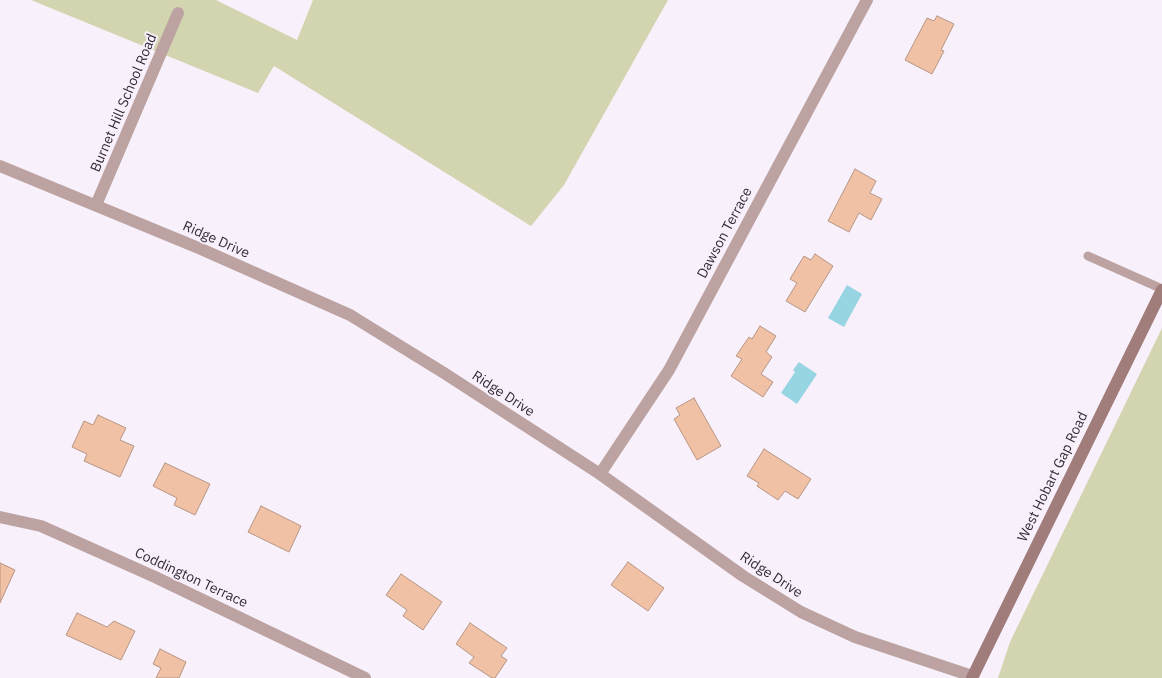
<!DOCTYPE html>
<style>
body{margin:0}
canvas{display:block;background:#f8f0fb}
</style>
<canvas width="1162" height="678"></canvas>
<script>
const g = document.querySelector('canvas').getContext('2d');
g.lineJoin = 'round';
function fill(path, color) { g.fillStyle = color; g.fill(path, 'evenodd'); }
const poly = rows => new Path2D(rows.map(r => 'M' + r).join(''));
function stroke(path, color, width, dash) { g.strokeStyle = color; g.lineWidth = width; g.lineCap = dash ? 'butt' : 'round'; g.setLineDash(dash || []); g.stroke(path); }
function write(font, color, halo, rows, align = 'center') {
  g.font = font + ' "IBM Plex Sans",sans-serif'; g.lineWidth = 4; g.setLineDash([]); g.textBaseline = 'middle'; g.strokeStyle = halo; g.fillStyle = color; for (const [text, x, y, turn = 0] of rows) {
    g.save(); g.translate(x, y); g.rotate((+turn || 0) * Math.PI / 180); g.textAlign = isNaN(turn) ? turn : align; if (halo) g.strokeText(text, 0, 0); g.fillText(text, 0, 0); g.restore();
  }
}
fill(poly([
 [31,0,216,0,297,40,313,0,668,0,564,185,531,226,274,66,258,93],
 [1162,328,1162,678,998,678,1010,642]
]), '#d2d5af');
fill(poly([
 [847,285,862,294,844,327,828,318],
 [799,362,817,374,797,404,781,393,795,372,793,370]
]), '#97d5e2');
const building = poly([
 [937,16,954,24,941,50,944,51,932,74,905,60,927,18,934,21,937,16],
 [855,169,876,181,870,193,882,199,871,220,859,213,849,232,828,221,855,169],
 [815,254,833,266,805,312,786,301,797,283,790,279,804,256,811,260,815,254],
 [760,326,776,336,766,352,772,357,761,374,773,382,763,397,731,376,742,359,736,356,749,337,752,339,760,326],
 [694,398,721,446,697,460,674,419,680,415,676,408,694,398],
 [98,415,126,428,120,440,134,446,120,477,84,461,87,454,72,447,84,421,93,425,98,415],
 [764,449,811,479,798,499,785,491,778,500,757,486,759,483,747,476,764,449],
 [165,463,210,484,195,515,174,505,177,498,153,486,165,463],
 [261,506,301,526,289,552,248,532,261,506],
 [628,562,664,588,648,611,611,585,628,562],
 [0,563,15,570,0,603,0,563],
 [401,574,442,602,423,630,403,616,407,610,386,595,401,574],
 [77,613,107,627,114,621,135,631,121,660,66,635,77,613],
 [470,623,507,648,501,656,507,660,495,678,492,678,469,663,474,657,456,644,470,623],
 [160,649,186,662,179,678,156,678,161,668,153,664,160,649]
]);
fill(building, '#f1c1a6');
stroke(building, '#b59684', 1);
stroke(poly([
 [1088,256,1162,289]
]), '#bca3a2', 9);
stroke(poly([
 [0,166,201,249,350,315,444,373,600,474,743,576,801,612,855,637,972,676],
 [96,205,178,13],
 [600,474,669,370,867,0],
 [0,517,41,526,155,577,365,678]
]), '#bca3a2', 12);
stroke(poly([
 [972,678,1162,290]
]), '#a07c7b', 12);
write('14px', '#342c37', '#f8f0fb', [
 ["Burnet Hill School Road",124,103,-67],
 ["Dawson Terrace",725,233,-62],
 ["Ridge Drive",216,240,24],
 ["Ridge Drive",503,394,33],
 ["West Hobart Gap Road",1053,477,-64],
 ["Ridge Drive",771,575,33],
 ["Coddington Terrace",191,578,25]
]);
</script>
